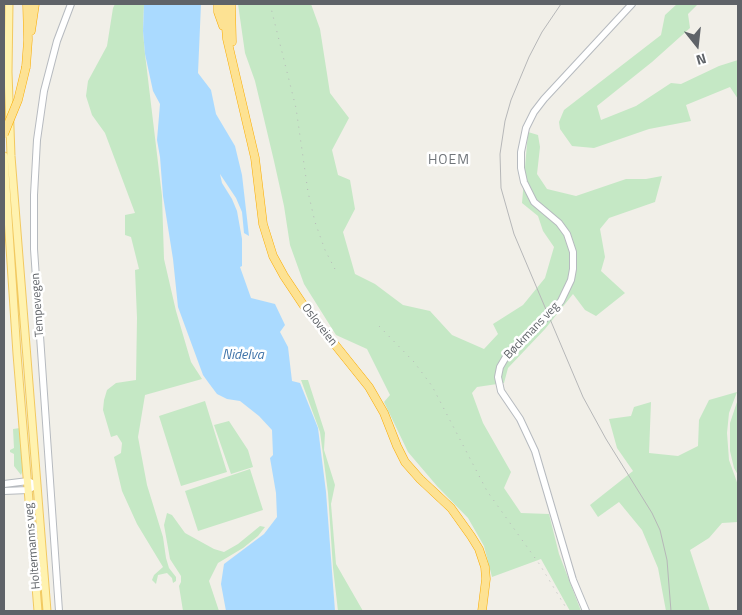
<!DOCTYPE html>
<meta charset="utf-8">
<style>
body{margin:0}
#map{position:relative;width:742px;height:615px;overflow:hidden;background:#f1efe8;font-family:"Titillium Web",sans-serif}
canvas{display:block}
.frame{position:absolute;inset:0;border:5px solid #5f6368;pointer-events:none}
.north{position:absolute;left:672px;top:20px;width:50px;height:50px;-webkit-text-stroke:4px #fff;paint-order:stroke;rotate:164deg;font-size:14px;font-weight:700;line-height:20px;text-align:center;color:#5f6368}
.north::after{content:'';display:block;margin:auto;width:18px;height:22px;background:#5f6368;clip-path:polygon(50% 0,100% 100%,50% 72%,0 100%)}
</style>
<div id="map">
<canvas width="742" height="615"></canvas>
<div class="frame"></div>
<div class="north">N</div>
</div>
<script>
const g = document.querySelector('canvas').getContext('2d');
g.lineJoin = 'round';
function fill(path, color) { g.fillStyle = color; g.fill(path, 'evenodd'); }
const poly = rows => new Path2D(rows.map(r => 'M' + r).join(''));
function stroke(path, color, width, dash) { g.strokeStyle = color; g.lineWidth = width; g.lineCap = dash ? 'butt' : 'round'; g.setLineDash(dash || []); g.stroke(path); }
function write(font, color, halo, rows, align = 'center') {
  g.font = font + ' "Titillium Web",sans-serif'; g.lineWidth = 5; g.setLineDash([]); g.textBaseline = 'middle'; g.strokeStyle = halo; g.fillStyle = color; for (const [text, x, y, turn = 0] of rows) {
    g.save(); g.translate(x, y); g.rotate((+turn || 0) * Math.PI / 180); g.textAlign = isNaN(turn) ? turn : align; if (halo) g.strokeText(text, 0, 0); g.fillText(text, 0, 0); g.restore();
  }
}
fill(poly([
 [115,4,144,4,143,31,145,54,162,196,164,259,176,311,191,362,202,379,145,395,138,437,147,485,163,537,166,558,169,568,176,577,176,581,173,583,172,578,167,573,158,575,156,584,152,580,154,575,163,567,137,524,122,491,114,457,121,453,122,443,117,435,111,437,103,410,104,400,107,390,116,383,136,380,137,318,135,270,139,269,131,237,125,235,125,215,135,213,105,133,92,115,86,96,88,81,107,46,113,8],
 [238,4,311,4,320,29,330,93,349,118,332,150,338,175,350,180,355,209,343,232,355,274,375,284,403,305,430,311,452,335,484,349,498,334,493,324,523,305,545,278,554,247,543,231,538,216,522,203,528,132,538,135,540,147,537,174,547,189,576,196,626,179,646,179,662,176,655,202,609,218,600,229,605,257,601,271,625,293,596,316,585,310,573,294,545,329,508,368,504,383,477,387,472,393,483,423,511,472,504,488,521,513,549,514,559,554,581,611,570,611,541,559,492,577,484,546,468,518,437,486,408,452,384,402,390,395,367,349,336,335,304,284,290,245,284,206,274,161,255,81,245,53],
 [677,4,698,4,688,14,690,28,652,62,597,106,601,120,636,106,671,83,681,84,719,66,738,60,738,99,730,87,686,105,691,121,649,129,594,148,572,146,560,129,559,122,564,110,661,35,665,15],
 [301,380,308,380,325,433,324,450,335,485,331,504,336,564,363,611,338,611,333,568,328,493,320,432],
 [737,392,729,413,727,433,729,460,738,485,738,522,722,523,709,538,690,550,710,611,666,611,658,568,642,530,619,502,598,517,590,505,633,471,617,448,609,419,631,416,634,407,651,402,649,453,678,456,698,446,699,420,709,400],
 [738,399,738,475,734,468,730,451,730,423],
 [205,401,227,472,181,486,159,416],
 [229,421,248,450,253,467,231,474,214,425],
 [20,428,23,470,21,475,14,466,14,454,10,452,10,450,14,448,13,429],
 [250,469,263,510,198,531,185,491],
 [167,513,172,515,185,533,214,549,224,552,238,544,260,526,265,527,258,536,243,548,218,563,209,581,219,611,183,611,179,586,181,582,181,576,170,559,164,525]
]), '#c5e8c5');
fill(poly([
 [144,4,201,4,198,73,211,90,216,114,235,146,242,175,249,236,244,233,242,212,236,198,220,174,222,183,232,199,237,211,242,239,242,266,240,267,251,298,275,304,285,325,280,332,288,347,292,381,300,383,318,428,326,492,335,611,226,611,221,584,224,564,264,534,277,517,276,493,270,458,273,455,272,430,259,416,240,401,227,399,217,394,208,382,203,375,178,307,173,259,163,196,160,157,157,140,160,104,153,91,145,54,143,31]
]), '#aadaff');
const secondary = poly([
 [4,484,28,481,32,483],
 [4,491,28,490,37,485],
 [59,611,34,249,34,195,37,140,44,91,57,41,71,4],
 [586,611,573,580,535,451,520,419,501,391,498,377,500,367,507,355,550,314,561,301,571,280,573,269,573,252,567,234,559,223,534,202,524,182,521,168,521,152,526,128,534,112,544,99,632,4]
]);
const primary = poly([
 [9,4,8,72,11,156,47,611],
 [4,156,17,354,38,611]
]);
const highway = poly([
 [218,4,218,12,223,26],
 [224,4,227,39,255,158,263,224,273,256,284,276,304,306,369,387,384,413,397,446,405,462,420,479,451,508,471,536,479,549,485,567,486,579,482,611],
 [231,4,232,42],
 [31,31,35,4],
 [26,67,28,40,27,4]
]);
stroke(secondary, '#b6babf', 8);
stroke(primary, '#f2c960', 9);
stroke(highway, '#f9ab00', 9);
stroke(secondary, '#fff', 6);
stroke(primary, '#fff2af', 7);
stroke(highway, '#fde293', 8);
stroke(poly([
 [561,4,542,32,529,57,511,100,505,121,500,154,501,188,514,234,583,397,606,439,652,513,660,530,667,560,671,611]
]), '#b6b7b8', 1);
stroke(poly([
 [270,4,296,108,308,192,315,222,325,250,337,273],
 [379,326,414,362,432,386,487,491,540,565,568,611]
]), '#b6b7b8', 1, [1, 6]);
const highwayBridge = poly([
 [4,134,18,100,26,67]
]);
stroke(highwayBridge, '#f9ab00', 9, []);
stroke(highwayBridge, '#fde293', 8);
write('12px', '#5f6368', '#fff', [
 ["Tempevegen",38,305,-94],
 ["Osloveien",319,325,52],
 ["Bøckmans veg",532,331,-46],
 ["Holtermanns veg",33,546,-95]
]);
g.letterSpacing = '1px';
write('14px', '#70757a', '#fff', [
 ["HOEM",449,161]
]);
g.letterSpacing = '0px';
write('italic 14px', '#4174aa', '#fff', [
 ["Nidelva",243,356]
]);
</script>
